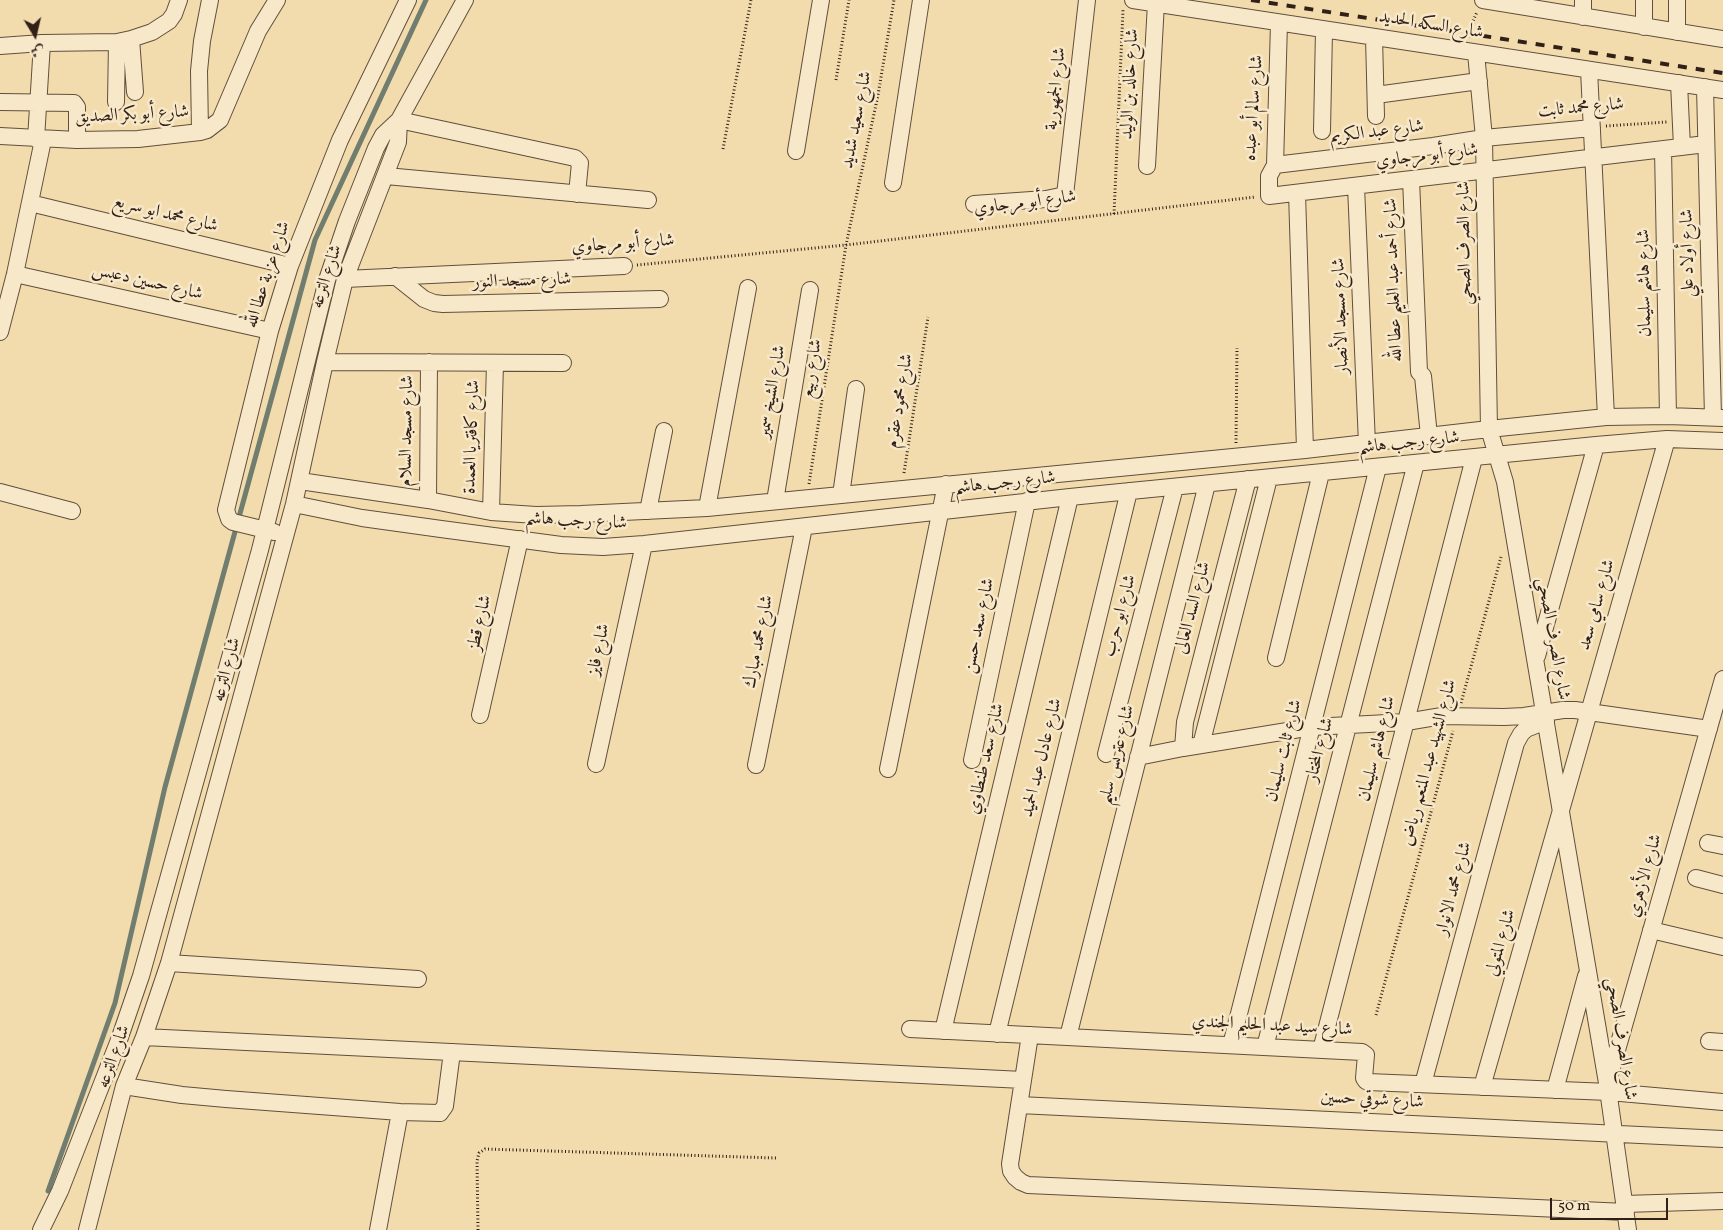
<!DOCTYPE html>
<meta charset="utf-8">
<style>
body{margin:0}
#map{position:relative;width:1723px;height:1230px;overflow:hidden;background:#f2dcad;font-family:Vollkorn,Amiri,serif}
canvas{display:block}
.north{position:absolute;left:10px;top:10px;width:50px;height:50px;-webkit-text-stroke:4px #f7e8ca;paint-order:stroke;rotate:171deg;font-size:14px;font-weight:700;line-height:20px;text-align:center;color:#312017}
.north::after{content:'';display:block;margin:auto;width:18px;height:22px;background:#312017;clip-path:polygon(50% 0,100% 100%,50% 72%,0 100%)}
.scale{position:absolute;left:1550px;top:1198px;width:118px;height:22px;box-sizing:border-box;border:2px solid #312017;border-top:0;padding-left:6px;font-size:15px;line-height:18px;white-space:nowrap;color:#312017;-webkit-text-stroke:4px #f7e8ca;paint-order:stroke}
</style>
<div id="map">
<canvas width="1723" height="1230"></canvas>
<div class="north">ش</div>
<div class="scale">50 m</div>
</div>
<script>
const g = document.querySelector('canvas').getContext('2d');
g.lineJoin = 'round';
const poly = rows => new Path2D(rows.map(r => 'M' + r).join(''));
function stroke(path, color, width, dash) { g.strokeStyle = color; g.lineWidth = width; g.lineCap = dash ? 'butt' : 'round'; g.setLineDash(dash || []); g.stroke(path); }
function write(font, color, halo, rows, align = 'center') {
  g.font = font + ' Vollkorn,Amiri,serif'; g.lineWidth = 5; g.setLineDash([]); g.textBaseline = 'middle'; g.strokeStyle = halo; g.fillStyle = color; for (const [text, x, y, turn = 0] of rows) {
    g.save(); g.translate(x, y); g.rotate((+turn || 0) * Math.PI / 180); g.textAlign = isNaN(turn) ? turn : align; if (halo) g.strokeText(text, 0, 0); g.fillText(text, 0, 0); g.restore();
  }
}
stroke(poly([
 [48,1191,115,1003,165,787,315,240,426,0]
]), '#717e6f', 5);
const minor = poly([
 [1133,0,1723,90],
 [1483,0,1723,39],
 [1583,0,1583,17],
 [1677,0,1677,32],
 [1279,23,1275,165,1269,176,1269,196,1706,144],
 [1644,27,1644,0],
 [1374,37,1376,116],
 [131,39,135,92],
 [0,46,42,43,117,42,131,39,152,32,169,21,174,14,179,0],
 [1476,53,1484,138,1489,429,1505,482,1607,1083,1628,1230],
 [1589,70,1606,417],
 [1679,83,1682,147],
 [1705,87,1713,417],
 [1376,95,1479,81],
 [0,102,74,103,77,107,77,140],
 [116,102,117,42],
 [399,120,575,158,580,163,577,194],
 [1322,131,1324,30],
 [200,132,199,71,202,41,210,0],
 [0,136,77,140,138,139,200,132,207,130,220,120,258,31,277,0],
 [36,139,42,43],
 [1663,149,1668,416],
 [796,151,821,0],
 [1275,165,1433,146,1484,138,1592,128],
 [1147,166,1156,3],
 [386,176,648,200],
 [1411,179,1419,372,1423,376,1429,436],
 [893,183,921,0],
 [1356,186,1367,444],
 [1297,193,1305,450],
 [30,203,290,266],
 [974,204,1046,199,1065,195,1087,0],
 [15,274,270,331],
 [395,276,424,299,434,303,443,304,660,299],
 [345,279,624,266],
 [0,332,15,274,43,140],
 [325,362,563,363],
 [300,481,428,500,491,512,536,515,581,514,707,508,1305,450,1489,429,1606,417,1668,416,1723,418],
 [0,492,72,511],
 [841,495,856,389],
 [428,500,429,362],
 [775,501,810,290],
 [294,504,362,518,441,529,561,545,603,547,644,544,1070,497,1596,445,1667,439,1723,441],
 [707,508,748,288],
 [648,511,664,431],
 [491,512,495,363],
 [274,532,233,522,229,519,226,510,270,331,290,266,340,140,408,0],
 [1537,656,1596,445],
 [1276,658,1321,473],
 [480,715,520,539],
 [1201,745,1269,478],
 [1183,748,1185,722,1248,479],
 [1106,754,1175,487],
 [1138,757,1183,748,1312,727,1406,722,1442,716,1504,717,1524,716,1563,710,1575,710,1709,729],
 [972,760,1027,501],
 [596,764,644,544],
 [756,765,804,527],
 [888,769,946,484],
 [1708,843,1723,846],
 [1696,878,1723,885],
 [1651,930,1723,947],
 [169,963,418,979],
 [910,1029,1362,1052,1366,1055,1364,1078,1366,1081,1368,1082,1609,1092,1723,1102],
 [943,1031,1070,497],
 [997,1034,1129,491],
 [1030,1035,1010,1164,1011,1171,1015,1177,1021,1182,1028,1185,1626,1212],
 [144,1037,1023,1080],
 [1068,1037,1207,484],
 [1709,1041,1723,1042],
 [1231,1045,1378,467],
 [1265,1047,1416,463],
 [1321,1050,1474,458],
 [1609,1078,1723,679],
 [1423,1084,1516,743,1521,734,1526,729,1546,721],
 [124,1086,182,1095,226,1099,400,1112,440,1113,445,1106,452,1052],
 [1482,1087,1667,439],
 [1555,1090,1586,976],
 [1019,1105,1723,1139],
 [1624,1204,1723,1201],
 [41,1230,60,1191,119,1040,141,976,260,550,327,280,347,221,376,148,383,135,399,120,465,0],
 [87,1230,124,1086,144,1037,169,963,294,504,325,362,345,279,398,142,399,120],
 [378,1230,400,1112]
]);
stroke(minor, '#614f3c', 18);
stroke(poly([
 [1471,38,1473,21,1477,12],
 [836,80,849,0],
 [1606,126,1667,122],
 [723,149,751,0],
 [1114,214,1123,10],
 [637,265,846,245,1255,197],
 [1236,443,1237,348],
 [904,473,928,317],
 [809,484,846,245,878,95,894,0],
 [1461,703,1501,557],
 [1376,1015,1453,731],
 [478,1230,477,1161,479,1153,485,1149,776,1158]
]), '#312017', 3, [1, 2.5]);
stroke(minor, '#f7e8ca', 16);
stroke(poly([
 [1251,0,1723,73]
]), '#312017', 4, [9, 9]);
write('18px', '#312017', '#f7e8ca', [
 ["شارع السكه الحديد",1431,26,9],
 ["شارع خالد بن الوليد",1131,84,-87],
 ["شارع الجمهورية",1057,89,-84],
 ["شارع سالم أبو عبده",1255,108,-86],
 ["شارع محمد ثابت",1581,109,-5],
 ["شارع أبو بكر الصديق",132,116,-3],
 ["شارع سعيد شديد",858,120,-79],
 ["شارع عبد الكريم",1377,133,-7],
 ["شارع أبو مرجاوي",1427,157,-7],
 ["شارع أبو مرجاوي",1025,204,-7],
 ["شارع محمد ابو سريع",165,215,14],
 ["شارع الصرف الصحي",1466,243,-91],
 ["شارع أبو مرجاوي",623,245,-4],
 ["شارع أولاد علي",1689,253,-91],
 ["شارع عزبة عطا الله",269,275,-72],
 ["شارع الترعه",328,277,-72],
 ["شارع أحمد عبد العليم عطا الله",1395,280,-92],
 ["شارع مسجد النور",522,282,-2],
 ["شارع حسين دعبس",147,283,13],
 ["شارع هاشم سليمان",1646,283,-91],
 ["شارع مسجد الأنصار",1342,316,-92],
 ["شارع ربيع",813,369,-81],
 ["شارع الشيخ سمير",773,392,-80],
 ["شارع محمود عقرم",901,401,-81],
 ["شارع مسجد السلام",408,431,-89],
 ["شارع كافتريا العمدة",473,437,-88],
 ["شارع رجب هاشم",1409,444,-6],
 ["شارع رجب هاشم",1005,484,-6],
 ["شارع رجب هاشم",576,522,3],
 ["شارع سامي سعد",1598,605,-74],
 ["شارع السد العالى",1194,608,-75],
 ["شارع ابو حرب",1121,616,-75],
 ["شارع قطز",481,623,-77],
 ["شارع سعد حسن",980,626,-78],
 ["شارع الصرف الصحي",1552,639,80],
 ["شارع محمد مبارك",760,642,-79],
 ["شارع فايز",600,650,-78],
 ["شارع الترعه",228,670,-75],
 ["شارع هاشم سليمان",1378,749,-76],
 ["شارع المختار",1321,750,-75],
 ["شارع ثابت سليمان",1285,751,-76],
 ["شارع عتريس سليم",1118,755,-76],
 ["شارع عادل عبد الحميد",1043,758,-76],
 ["شارع سعد طنطاوي",987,759,-77],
 ["شارع الشهيد عبد المنعم رياض",1430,763,-75],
 ["شارع الأزهري",1646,876,-74],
 ["شارع محمد الانوار",1455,889,-75],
 ["شارع المتولي",1502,943,-74],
 ["شارع سيد عبد الحليم الجندي",1272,1027,3],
 ["شارع الصرف الصحي",1620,1039,81],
 ["شارع الترعه",115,1057,-70],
 ["شارع شوقي حسين",1372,1101,3]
]);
</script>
